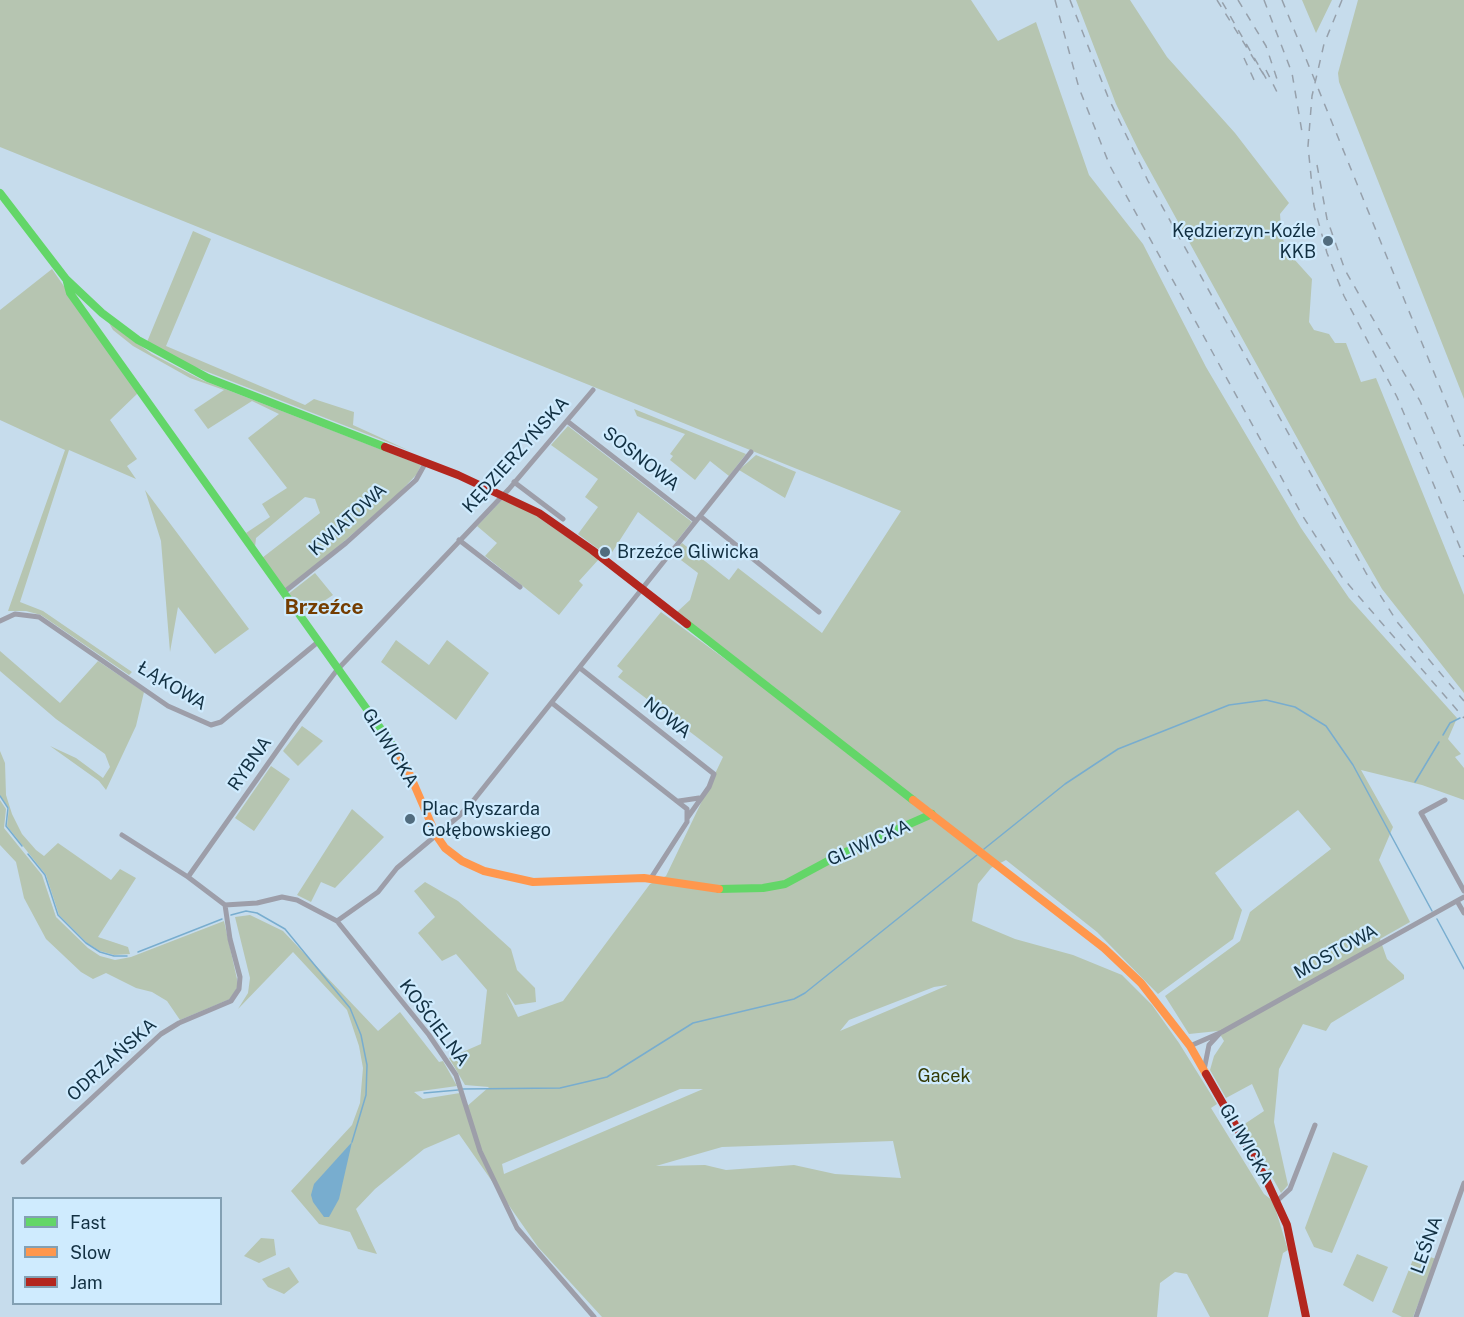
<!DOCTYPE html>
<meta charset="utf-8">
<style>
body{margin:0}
#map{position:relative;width:1464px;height:1317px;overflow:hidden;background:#c6dcec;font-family:"Public Sans",sans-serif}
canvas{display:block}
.legend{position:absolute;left:12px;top:1197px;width:210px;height:108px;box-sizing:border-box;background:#cfebfe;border:2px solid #83a0b3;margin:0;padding:8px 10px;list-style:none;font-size:18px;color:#123042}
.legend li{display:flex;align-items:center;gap:12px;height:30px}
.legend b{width:30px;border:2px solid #83a0b3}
</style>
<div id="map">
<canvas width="1464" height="1317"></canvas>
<ul class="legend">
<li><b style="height:8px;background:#63d668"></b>Fast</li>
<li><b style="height:8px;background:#ff974d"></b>Slow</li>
<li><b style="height:8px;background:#b3261e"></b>Jam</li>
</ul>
</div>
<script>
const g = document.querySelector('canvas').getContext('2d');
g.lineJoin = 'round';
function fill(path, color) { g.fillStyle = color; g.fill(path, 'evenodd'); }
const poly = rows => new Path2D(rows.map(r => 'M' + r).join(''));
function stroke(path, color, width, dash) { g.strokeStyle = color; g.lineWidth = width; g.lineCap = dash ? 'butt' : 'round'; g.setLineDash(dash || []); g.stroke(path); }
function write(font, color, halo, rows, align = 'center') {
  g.font = font + ' "Public Sans",sans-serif'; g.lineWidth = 4.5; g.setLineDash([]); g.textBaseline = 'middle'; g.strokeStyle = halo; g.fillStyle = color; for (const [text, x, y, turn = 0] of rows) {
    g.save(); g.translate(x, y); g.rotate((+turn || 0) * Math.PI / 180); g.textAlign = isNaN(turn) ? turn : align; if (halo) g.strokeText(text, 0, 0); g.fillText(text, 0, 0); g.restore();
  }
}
fill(poly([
 [0,0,971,0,998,41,1036,22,1089,175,1143,244,1206,367,1301,528,1349,598,1457,718,1448,739,1461,754,1455,757,1464,768,1464,800,1422,785,1361,770,1393,827,1379,860,1410,922,1380,939,1387,959,1404,975,1404,979,1331,1023,1326,1031,1303,1024,1279,1069,1274,1122,1288,1185,1281,1193,1243,1125,1264,1111,1252,1084,1226,1098,1210,1070,1214,1056,1224,1041,1218,1031,1189,1034,1165,996,1240,941,1250,912,1331,849,1298,810,1215,873,1242,910,1233,939,1158,994,1097,932,1006,860,991,868,978,884,972,921,1015,939,1073,955,1122,975,1152,1005,1179,1043,1217,1104,1211,1108,1264,1194,1273,1201,1288,1250,1283,1253,1268,1317,1210,1317,1187,1274,1175,1272,1160,1283,1157,1317,602,1317,538,1247,459,1134,424,1149,375,1189,356,1209,377,1254,358,1249,350,1232,319,1224,291,1191,352,1125,360,1103,363,1068,359,1046,347,1010,293,952,238,1009,248,993,250,978,235,917,250,915,283,931,378,1031,400,1012,439,1062,443,1061,457,1086,414,1092,423,1099,460,1093,465,1108,489,1087,465,1085,449,1058,481,1044,487,990,456,954,442,961,418,933,435,917,414,891,425,882,458,901,511,949,517,970,535,988,536,1002,515,1005,506,992,518,1017,563,1001,650,884,666,876,723,757,618,677,623,671,617,666,661,612,770,692,782,693,677,612,690,600,698,573,673,554,682,543,729,580,738,568,822,633,901,511,0,147],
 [947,985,946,986,840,1031,849,1020,934,987],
 [680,1089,703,1089,504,1174,502,1164],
 [893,1141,901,1178,835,1174,794,1165,726,1170,705,1165,656,1166,722,1147],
 [1076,0,1130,0,1167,57,1235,133,1289,203,1280,214,1281,227,1285,249,1312,279,1309,322,1314,330,1329,334,1335,343,1346,343,1361,382,1376,378,1464,595,1464,693,1382,589,1344,523,1139,151,1116,104],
 [1302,0,1332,0,1316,33],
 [1358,0,1464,0,1464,399,1339,82,1338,73],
 [193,231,211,239,166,346,305,405,314,399,354,412,353,425,410,451,177,360,147,342],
 [52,269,138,393,110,420,137,459,127,466,136,479,69,450,20,602,43,611,132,672,129,675,41,615,26,611,8,611,65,450,0,420,0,310],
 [109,323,152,354,202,380,421,465,417,474,398,494,308,573,284,590,262,558,320,513,315,499,305,497,256,538,255,547,246,533,270,517,262,504,287,488,248,438,279,414,252,401,208,429,194,410,224,390,190,378,133,346,113,330],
 [634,409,746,454,729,476,710,461,695,480,670,460,673,456,670,454,685,434,637,416],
 [568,426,692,522,676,542,638,512,609,557,578,534,598,507,585,497,598,479,551,445],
 [756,455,796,472,785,498,739,470],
 [145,490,249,629,215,654,178,607,170,652,161,541],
 [502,500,529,511,599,559,579,581,583,585,559,615,485,556,497,543,477,526],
 [315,573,333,595,303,615,287,595],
 [396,640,429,665,447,640,489,673,456,720,381,662],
 [0,651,60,703,98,661,144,692,136,726,106,790,99,781,50,746,76,758,103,778,110,767,105,754,56,719,0,671],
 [302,726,323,741,298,766,283,751],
 [0,751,5,763,6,795,12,814,22,834,36,850,44,856,58,843,111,880,120,869,136,878,98,937,128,947,130,954,114,955,100,951,87,943,59,915,46,875,7,826,9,808,0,796],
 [271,766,290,779,254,831,235,818],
 [0,800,6,809,4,828,42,875,56,917,88,948,100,956,115,960,131,957,224,921,237,979,237,988,230,999,180,1020,167,1001,152,992,136,988,106,973,93,979,81,972,46,939,24,898,16,862,0,845],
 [352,809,384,837,335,888,321,882,311,902,297,895],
 [1333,1152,1368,1166,1332,1253,1314,1247,1305,1228],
 [261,1238,274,1239,276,1255,259,1263,244,1256],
 [1416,1252,1436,1259,1413,1317,1402,1317,1392,1312],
 [1357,1254,1388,1267,1373,1302,1343,1285],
 [289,1267,299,1282,284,1294,268,1287,262,1279]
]), '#b6c5b1');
fill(poly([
 [352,1142,339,1199,329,1217,324,1217,313,1202,311,1195,314,1184]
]), '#78adcf');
stroke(poly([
 [1443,735,1450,723,1460,718],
 [1415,782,1439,742],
 [0,796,8,808,6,826,22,846],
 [984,849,1065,784,1118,749,1229,705,1266,700,1295,707,1326,726,1353,765,1432,911],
 [28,854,45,875,58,915,86,943,100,952,114,956,127,956],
 [231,915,246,911,257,913,285,929,350,1008,361,1035,367,1065,366,1095,352,1142],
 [1437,919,1464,969],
 [138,952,222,919],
 [463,1089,560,1088,607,1077,693,1023,794,999,805,993,977,855],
 [424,1093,458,1090]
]), '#78adcf', 1.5);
stroke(poly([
 [567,421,696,521],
 [514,482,563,519],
 [700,516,819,612],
 [459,540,520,587],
 [283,593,346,543,416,480,426,462],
 [0,621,15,614,39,617,168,706,211,725,221,722,318,642],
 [580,668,714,774,709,787,688,817],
 [552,703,687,809,687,822,651,878],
 [1445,800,1421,813,1464,891],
 [679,801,699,798],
 [122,835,188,877],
 [1457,901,1464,913],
 [225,905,188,877,296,724,337,670,509,489,593,390],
 [225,905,257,903,282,897,297,900,337,921,429,1035,456,1075,480,1151,517,1228,594,1317],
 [337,921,378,892,397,868,459,816,473,801,751,452],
 [1190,1046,1222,1032,1464,897],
 [1204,1070,1209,1045,1220,1033],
 [23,1162,161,1034,179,1023,231,1001,239,989,240,977,230,939,225,905],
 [1277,1201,1290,1189,1315,1125],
 [1416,1317,1464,1183]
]), '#9d9ea9', 5);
stroke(poly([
 [0,193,66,279,102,313,138,340,208,378,385,447],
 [67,282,70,293,396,750],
 [687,624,913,800],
 [719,889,763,888,785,884,839,855,932,814]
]), '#63d668', 8);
stroke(poly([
 [396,750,407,768,436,835,445,848,462,861,484,871,533,882,644,878,719,889],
 [913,800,1104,948,1141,983,1190,1046,1206,1074]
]), '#ff974d', 8);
stroke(poly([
 [385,447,458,475,539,513,592,550,687,624],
 [1206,1074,1265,1177,1287,1225,1306,1317]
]), '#b3261e', 8);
stroke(poly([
 [1055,0,1079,88,1110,166,1302,515,1342,577,1464,718],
 [1070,0,1108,97,1148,181,1366,573,1398,623,1464,701],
 [1217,0,1267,80,1221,0],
 [1238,0,1266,46,1277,79],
 [1264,0,1292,73,1302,132],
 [1282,0,1464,446],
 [1342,0,1324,44,1312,96,1308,146,1314,206,1327,253,1344,296,1397,397,1464,557],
 [1244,58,1255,82],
 [1266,70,1277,92],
 [1317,165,1327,219,1345,270,1420,401,1464,501]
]), '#96a0ab', 1.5, [8, 8]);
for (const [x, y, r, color] of [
 [1328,241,6,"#516c7e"],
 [605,552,6,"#516c7e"],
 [410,819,6,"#516c7e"]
]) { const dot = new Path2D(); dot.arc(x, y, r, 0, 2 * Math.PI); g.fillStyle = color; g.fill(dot); stroke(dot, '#cfebfe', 2); }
write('18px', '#123042', '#cfebfe', [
 ["Kędzierzyn-Koźle",1316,231,"right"],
 ["KKB",1316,252,"right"],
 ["Brzeźce Gliwicka",617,552],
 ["Plac Ryszarda",422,809],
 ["Gołębowskiego",422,830]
], 'left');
write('18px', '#123042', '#cfebfe', [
 ["KĘDZIERZYŃSKA",516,455,-48],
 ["SOSNOWA",641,459,38],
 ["KWIATOWA",348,520,-42],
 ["ŁĄKOWA",172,686,31],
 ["NOWA",667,718,38],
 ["GLIWICKA",390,748,58],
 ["RYBNA",250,764,-55],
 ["GLIWICKA",869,843,-24],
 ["MOSTOWA",1336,952,-29],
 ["KOŚCIELNA",434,1023,53],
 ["ODRZAŃSKA",112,1060,-42],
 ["GLIWICKA",1246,1144,60],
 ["LEŚNA",1427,1245,-70]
]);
write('18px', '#343b06', '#cfebfe', [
 ["Gacek",944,1076]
]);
write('bold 21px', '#743d01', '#cfebfe', [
 ["Brzeźce",324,608]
]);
</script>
